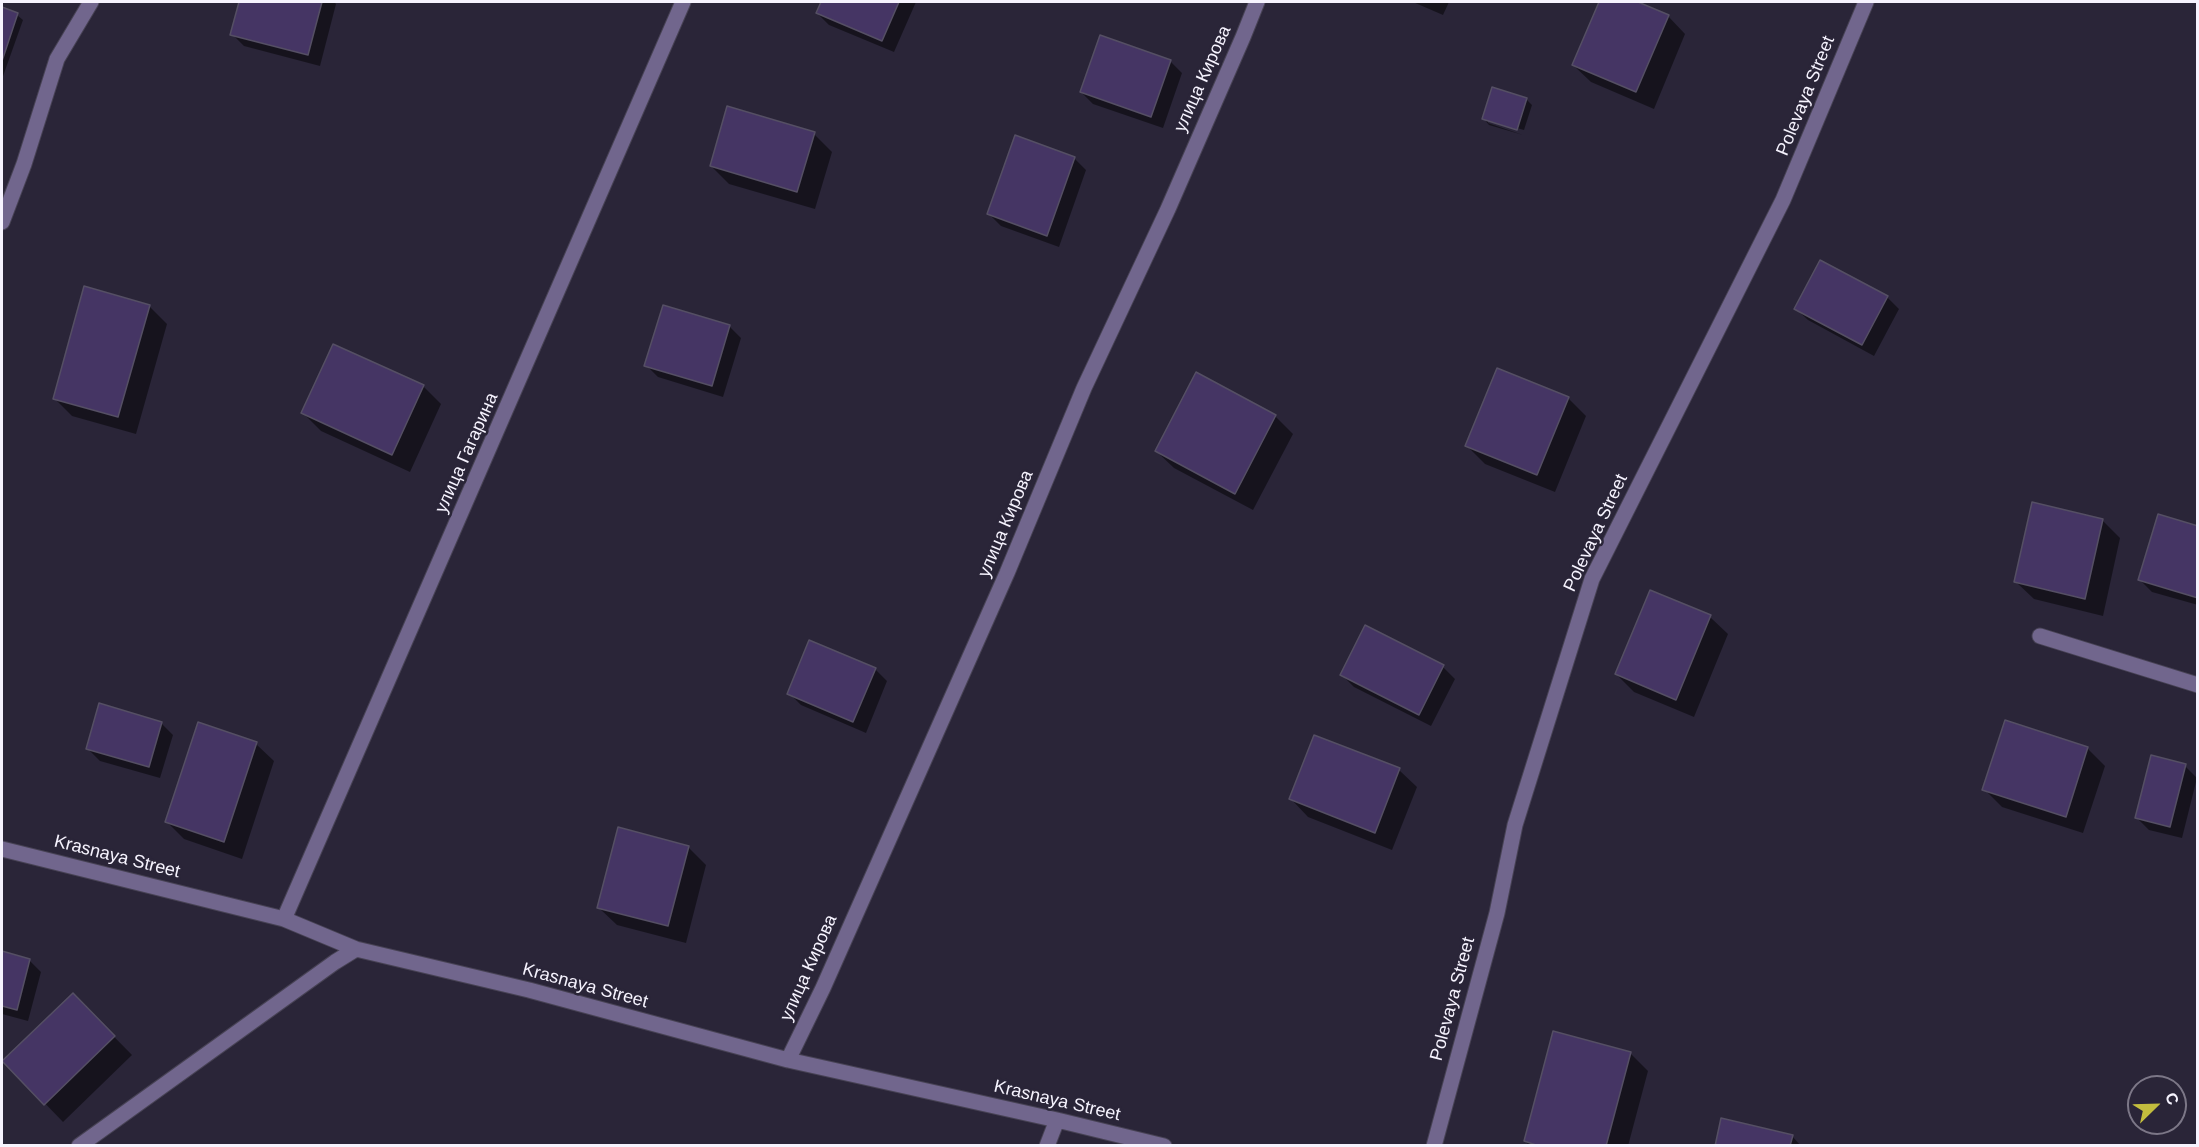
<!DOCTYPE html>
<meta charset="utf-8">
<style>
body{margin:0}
#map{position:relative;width:2199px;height:1147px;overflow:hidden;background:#2a2538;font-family:Arial,sans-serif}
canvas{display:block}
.frame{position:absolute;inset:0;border:3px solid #f6f3fe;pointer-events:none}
.north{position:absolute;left:2127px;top:1075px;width:60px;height:60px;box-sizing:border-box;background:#2a2538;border:2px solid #7c7787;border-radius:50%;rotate:67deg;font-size:16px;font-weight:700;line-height:24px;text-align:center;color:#f6f3fe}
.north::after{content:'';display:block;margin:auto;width:21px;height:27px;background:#c3bd3e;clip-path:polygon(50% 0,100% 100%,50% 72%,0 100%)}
</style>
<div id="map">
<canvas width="2199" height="1147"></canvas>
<div class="frame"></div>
<div class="north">С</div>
</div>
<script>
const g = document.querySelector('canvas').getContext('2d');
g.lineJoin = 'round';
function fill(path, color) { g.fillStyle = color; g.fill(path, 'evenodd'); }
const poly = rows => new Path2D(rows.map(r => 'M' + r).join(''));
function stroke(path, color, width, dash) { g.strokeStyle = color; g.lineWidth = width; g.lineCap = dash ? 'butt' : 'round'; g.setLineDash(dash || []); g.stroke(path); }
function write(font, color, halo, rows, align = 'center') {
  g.font = font + ' Arial,sans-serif'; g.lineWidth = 5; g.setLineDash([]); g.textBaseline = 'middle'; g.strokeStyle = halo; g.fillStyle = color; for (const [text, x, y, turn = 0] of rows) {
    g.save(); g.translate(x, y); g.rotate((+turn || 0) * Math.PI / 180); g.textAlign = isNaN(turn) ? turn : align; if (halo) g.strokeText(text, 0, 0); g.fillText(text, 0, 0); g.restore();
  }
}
fill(poly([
 [240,2,334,2,336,4,320,66,244,46,232,34],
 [822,2,916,2,894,52,829,25,817,13],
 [1413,2,1449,2,1443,15],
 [1600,2,1634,2,1668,16,1685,34,1654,109,1591,82,1573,65],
 [2,9,17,15,23,20,2,79],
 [1170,61,1182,73,1163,128,1093,104,1081,92],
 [1526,99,1532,105,1524,130,1488,120,1488,123,1523,135,1489,125,1484,119],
 [814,134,832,152,815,209,729,184,711,166],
 [1074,158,1086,170,1059,247,1001,226,989,214],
 [1887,297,1899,309,1874,356,1808,320,1796,309],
 [149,306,167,324,136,434,72,416,54,398],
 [729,326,741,338,723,397,658,377,646,365],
 [423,386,441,404,410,472,321,431,303,413],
 [1568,398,1586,416,1555,492,1485,464,1467,446],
 [1275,416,1293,434,1253,510,1174,468,1156,451],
 [2102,520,2120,538,2103,616,2034,599,2016,582],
 [2198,528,2198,605,2152,592,2140,580],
 [1651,592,1710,617,1728,634,1694,717,1634,692,1616,674],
 [1443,667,1455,679,1431,726,1354,687,1342,675],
 [875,669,887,681,866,733,801,705,789,693],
 [161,723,173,735,160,778,100,761,88,749],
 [256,744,274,761,242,859,184,839,166,821],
 [2087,748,2105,766,2083,833,2002,807,1984,789],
 [2185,766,2197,778,2182,838,2149,830,2137,818],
 [1399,770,1417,787,1392,850,1308,817,1291,799],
 [688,847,706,865,686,943,617,925,599,908],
 [2,953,29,960,41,972,28,1021,2,1014],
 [73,995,132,1055,63,1122,4,1061],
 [1630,1053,1648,1071,1628,1146,1530,1146,1525,1141],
 [1792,1136,1801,1146,1716,1146]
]), '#0007');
const building = poly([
 [239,2,322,2,308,55,230,35,239,2],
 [821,2,899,2,882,41,816,13,821,2],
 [1599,2,1638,2,1669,15,1636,92,1572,65,1599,2],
 [2,7,18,13,2,61,2,7],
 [1100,35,1171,60,1151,117,1080,92,1100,35],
 [1492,87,1527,98,1517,130,1482,119,1492,87],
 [727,106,815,132,797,192,710,166,727,106],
 [1015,135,1075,157,1047,236,987,214,1015,135],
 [1820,260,1888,296,1862,345,1794,309,1820,260],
 [84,286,150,305,118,417,53,399,84,286],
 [663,305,730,325,712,386,644,366,663,305],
 [333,344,424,385,392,455,301,413,333,344],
 [1497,368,1569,397,1537,475,1465,446,1497,368],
 [1196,372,1276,415,1235,494,1155,451,1196,372],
 [2032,502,2103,519,2085,599,2014,582,2032,502],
 [2158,514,2198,526,2198,598,2138,580,2158,514],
 [1650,590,1711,615,1676,700,1615,674,1650,590],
 [1365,625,1444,665,1419,715,1340,675,1365,625],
 [809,640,876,668,853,722,787,694,809,640],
 [99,703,162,722,149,767,86,749,99,703],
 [2005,720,2088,747,2066,817,1982,790,2005,720],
 [198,722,257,742,224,842,165,822,198,722],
 [1314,735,1400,768,1375,833,1289,799,1314,735],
 [2151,755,2186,764,2170,827,2135,818,2151,755],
 [618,827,689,846,668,926,597,908,618,827],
 [2,951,30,959,17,1010,2,1006,2,951],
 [73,993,115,1036,44,1105,2,1061,73,993],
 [1553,1031,1631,1052,1606,1146,1539,1146,1524,1141,1553,1031],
 [1721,1118,1793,1135,1790,1146,1715,1146,1721,1118]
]);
fill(building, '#453564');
stroke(building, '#554f64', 1.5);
const lane = poly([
 [2040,636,2198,685]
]);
const street = poly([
 [2,222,24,164,57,59,91,2],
 [2,849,284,919,356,949,529,990,788,1060,1057,1120,1164,1146],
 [284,919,683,2],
 [788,1060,823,988,1007,573,1084,388,1168,209,1243,37,1257,2],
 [79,1146,335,962,356,949],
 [1047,1146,1057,1120],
 [1434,1146,1497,913,1515,825,1592,579,1783,200,1866,2]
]);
stroke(lane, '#474254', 17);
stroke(street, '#474254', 17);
stroke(lane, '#71668d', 15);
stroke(street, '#71668d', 15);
write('18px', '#f6f3fe', '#2a2538', [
 ["улица Кирова",1203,79,-66],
 ["Polevaya Street",1806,96,-68],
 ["улица Гагарина",467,453,-66],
 ["улица Кирова",1006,524,-67],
 ["Polevaya Street",1596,533,-65],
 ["Krasnaya Street",117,857,14],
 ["улица Кирова",809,968,-66],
 ["Krasnaya Street",585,986,15],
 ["Polevaya Street",1453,999,-75],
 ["Krasnaya Street",1057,1101,13]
]);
</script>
